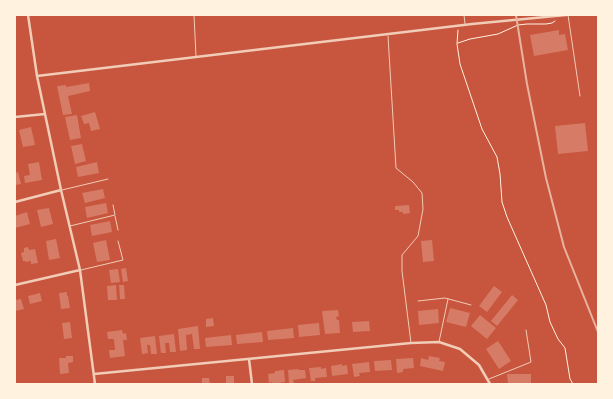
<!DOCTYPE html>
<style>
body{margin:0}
#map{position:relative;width:613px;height:399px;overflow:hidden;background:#c8553d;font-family:"Playfair Display",serif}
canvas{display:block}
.frame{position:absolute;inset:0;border:16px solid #fff3e0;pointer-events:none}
</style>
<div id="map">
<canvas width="613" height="399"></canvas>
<div class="frame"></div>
</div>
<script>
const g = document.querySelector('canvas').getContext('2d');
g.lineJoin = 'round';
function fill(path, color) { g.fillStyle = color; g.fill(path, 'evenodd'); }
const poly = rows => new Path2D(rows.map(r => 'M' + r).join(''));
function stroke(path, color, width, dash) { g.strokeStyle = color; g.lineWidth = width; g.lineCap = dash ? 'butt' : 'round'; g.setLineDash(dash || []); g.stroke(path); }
fill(poly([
 [559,30,559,35,565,34,568,50,534,56,530,35],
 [89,83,90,91,68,96,72,114,63,115,57,86,66,85,66,87],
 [95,112,100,129,91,131,89,123,84,124,81,116],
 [77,115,81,138,70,140,65,117],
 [585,123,588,151,558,154,555,126],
 [31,127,35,145,23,147,19,130],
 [82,144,86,161,75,164,71,146],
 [39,162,42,180,25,183,24,176,30,175,28,164],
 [97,162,99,173,78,177,76,167],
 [18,172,21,184,15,185,15,173],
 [103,189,105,198,85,203,82,193],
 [106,203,108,213,87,218,85,207],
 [409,205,410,213,403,214,403,212,399,212,399,210,395,210,395,206],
 [49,208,53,224,41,227,37,210],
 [27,212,30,224,15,228,15,216],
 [110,221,112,232,92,236,90,225],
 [56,239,60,258,49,260,46,241],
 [106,240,110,260,97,262,93,243],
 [432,240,434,261,423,262,421,241],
 [28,247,29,250,35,249,38,263,31,264,31,261,26,262,25,261,23,261,21,253,24,252,24,248],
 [126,268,128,281,123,282,121,269],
 [118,269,120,282,111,283,109,270],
 [116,285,117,300,108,300,107,286],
 [119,285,124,285,125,299,120,299],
 [494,286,502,292,487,312,479,306],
 [67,292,67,296,68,296,70,308,61,309,59,293],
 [40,293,42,301,30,304,28,296],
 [512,295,518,300,497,326,491,321],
 [21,299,24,309,15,311,15,300],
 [450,308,470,313,466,327,446,322],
 [438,309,439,323,419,325,418,311],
 [338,310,339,316,336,317,337,320,339,320,340,333,325,334,322,311],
 [480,315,496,328,487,339,471,326],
 [213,318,214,326,206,327,206,319],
 [369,321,370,331,353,332,352,322],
 [70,322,72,338,64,339,62,323],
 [319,323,320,335,299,337,298,325],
 [198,326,200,349,194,349,192,334,186,335,187,350,180,351,178,329],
 [293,328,294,338,268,340,267,331],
 [122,330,123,334,126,333,127,340,123,340,125,356,110,358,109,350,115,350,114,339,108,339,107,332],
 [262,332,263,342,237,344,236,335],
 [174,334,176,352,170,352,169,343,165,343,166,353,161,353,159,336],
 [231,335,232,345,206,347,205,338],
 [155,336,157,354,151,354,150,345,147,345,148,353,142,354,140,338],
 [498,341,511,361,499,369,486,349],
 [66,356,73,356,73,362,68,363,69,373,60,374,59,358,66,358],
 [429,356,440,358,439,361,445,362,443,371,420,366,421,358,428,360],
 [413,358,414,368,403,369,403,372,397,373,396,359],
 [391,360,392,370,375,371,374,361],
 [369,362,370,372,359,373,360,376,354,377,352,364],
 [342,364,342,366,347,365,348,374,332,376,331,366],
 [321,367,321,369,326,368,327,377,315,378,315,381,311,381,309,368],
 [299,369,299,370,305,370,306,378,293,380,294,383,289,383,288,370],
 [284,370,285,382,278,383,278,384,272,384,272,382,269,383,268,374,275,373,275,371],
 [507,374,531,374,531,384,508,384],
 [226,376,234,376,234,384,226,384],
 [202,378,209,378,210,384,202,384]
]), '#d67c66');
stroke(poly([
 [458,30,457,44,460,64,482,129,497,157,500,174,502,202,507,217,546,305,550,322,558,339,565,348,570,379,573,384],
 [458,43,470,39,498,34,518,25,527,24,546,24,552,23,555,21]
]), '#fff3e0', 1);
stroke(poly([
 [194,15,196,56],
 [464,15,465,24],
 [568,15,580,96],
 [388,36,396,168,413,182,422,193,423,209,418,236,402,255,402,271,411,343],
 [62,190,108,179],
 [115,216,118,230],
 [70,226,115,215,113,205],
 [81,270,123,260,118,241],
 [418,301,445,298,471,305],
 [439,342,448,299],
 [489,379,531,362,526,330]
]), '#f1ccb7', 1);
stroke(poly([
 [28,15,37,76,61,190,80,270,95,384],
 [37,76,472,24,566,15],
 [15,117,45,114],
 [15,202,61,190],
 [15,285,80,270],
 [249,359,252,384],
 [94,374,411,343,439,342,460,349,479,365,490,384]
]), '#f1ccb7', 2.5);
stroke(poly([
 [516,15,527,84,546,178,564,247,598,332]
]), '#e9b49f', 2);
</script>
